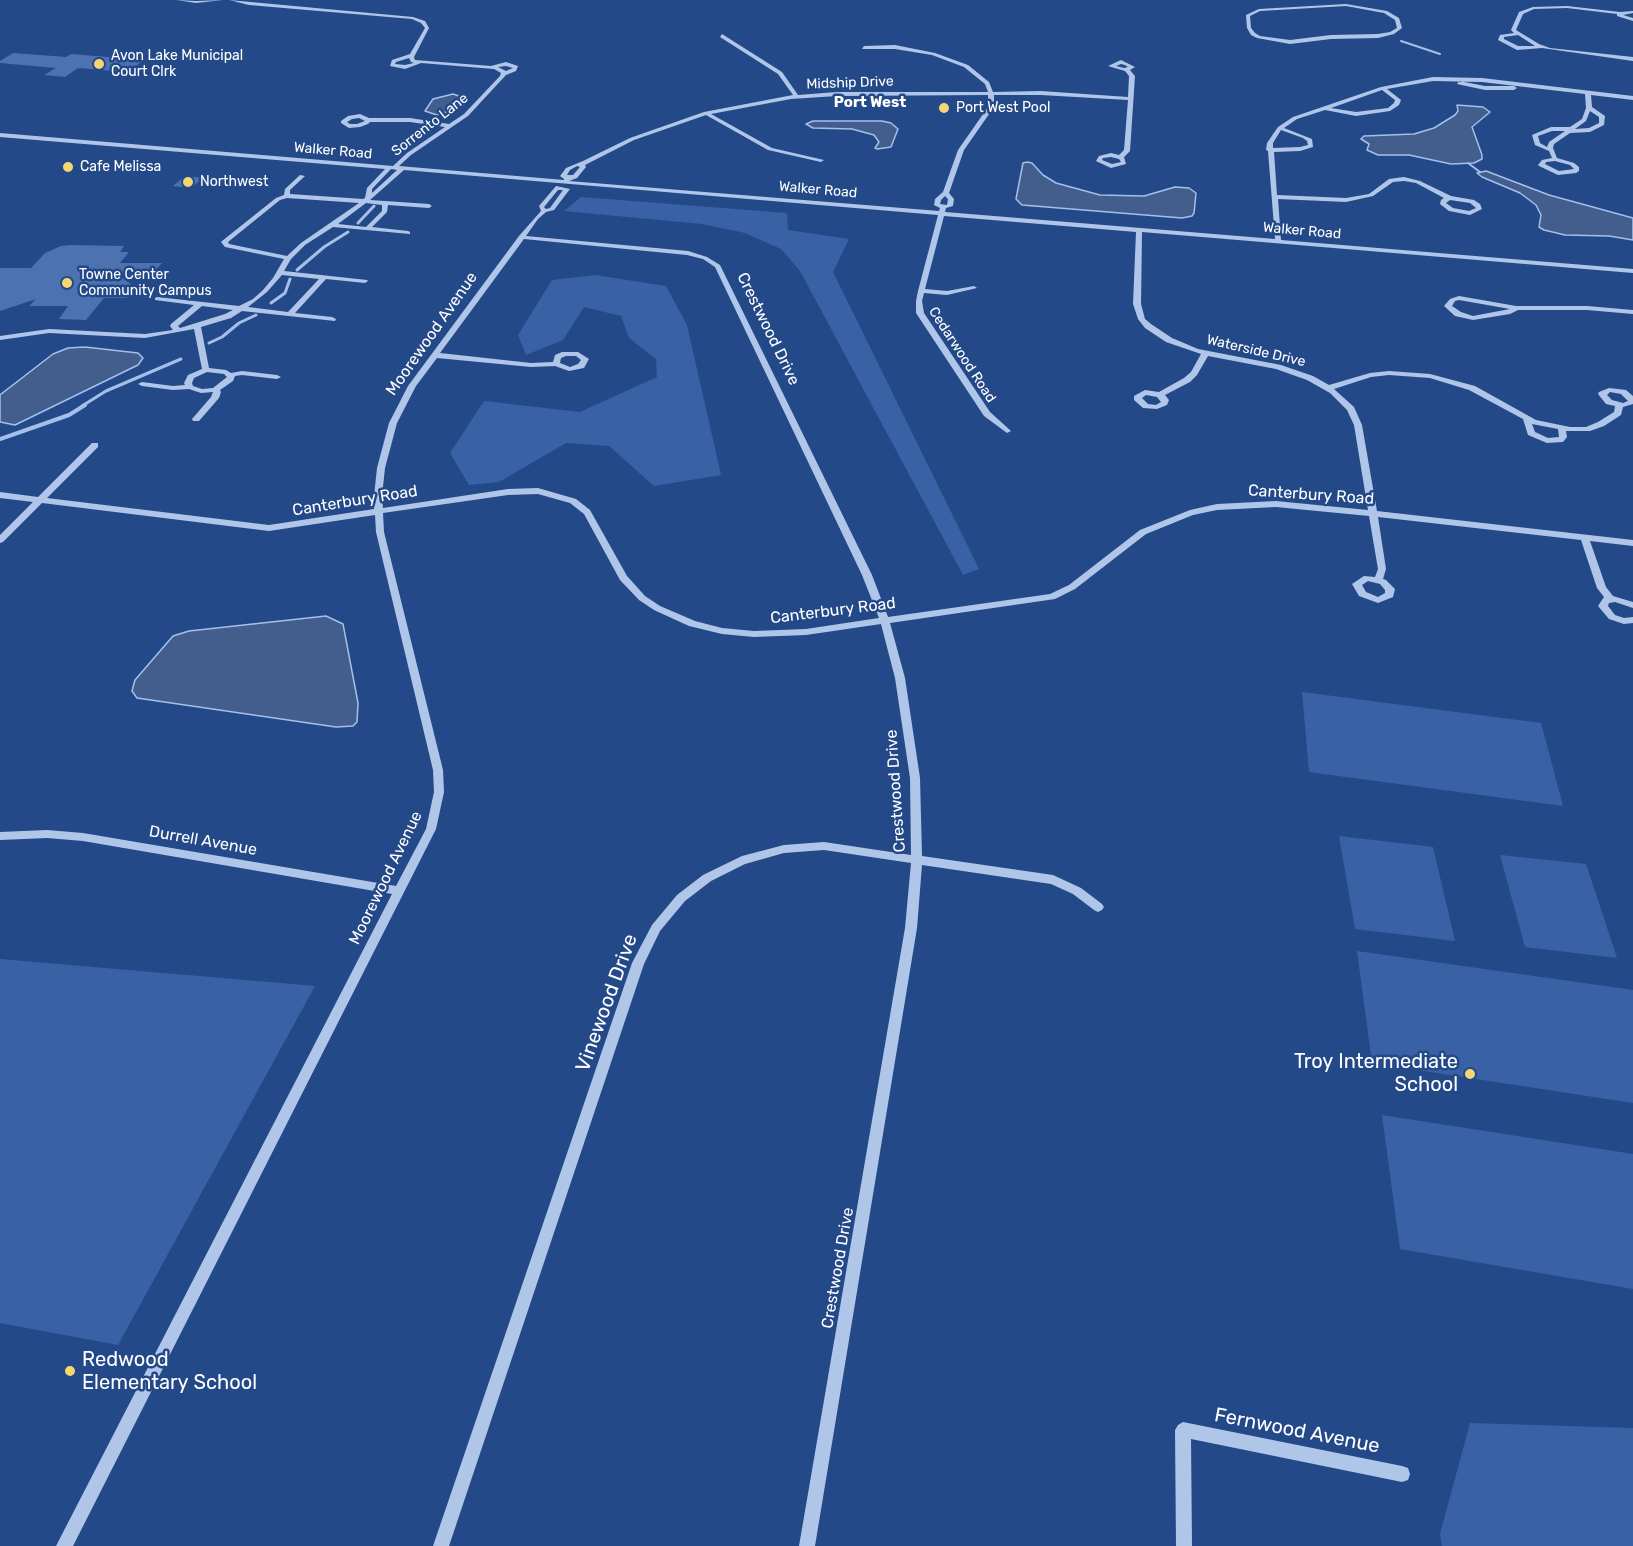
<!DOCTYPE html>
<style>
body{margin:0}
canvas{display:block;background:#244988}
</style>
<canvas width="1633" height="1546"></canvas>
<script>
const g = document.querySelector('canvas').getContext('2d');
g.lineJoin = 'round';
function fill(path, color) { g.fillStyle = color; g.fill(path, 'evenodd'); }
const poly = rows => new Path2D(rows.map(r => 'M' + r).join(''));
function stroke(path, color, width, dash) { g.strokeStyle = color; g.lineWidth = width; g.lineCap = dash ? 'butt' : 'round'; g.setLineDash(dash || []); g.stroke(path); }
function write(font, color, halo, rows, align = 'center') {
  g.font = font + ' Rubik,sans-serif'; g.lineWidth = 5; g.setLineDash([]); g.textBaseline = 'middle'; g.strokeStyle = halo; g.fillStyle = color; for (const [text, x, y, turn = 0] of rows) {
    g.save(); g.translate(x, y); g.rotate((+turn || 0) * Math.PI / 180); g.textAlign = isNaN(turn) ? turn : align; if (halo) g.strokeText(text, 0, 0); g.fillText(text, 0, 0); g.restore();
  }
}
fill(poly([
 [581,197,787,213,788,230,849,239,833,272,979,569,963,575,800,271,781,249,745,233,702,224,564,211],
 [595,275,666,286,687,325,721,475,654,486,609,446,566,443,499,482,469,485,450,453,484,401,580,412,657,377,656,359,629,338,621,316,584,307,563,340,526,355,518,335,552,280],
 [1302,692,1541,723,1563,806,1309,772],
 [1339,836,1433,847,1455,941,1355,929],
 [1500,855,1586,864,1617,958,1525,947],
 [1357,951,1633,990,1633,1103,1372,1063],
 [0,959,315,986,118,1345,0,1323],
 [1382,1115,1633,1154,1633,1289,1400,1249],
 [1470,1423,1633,1428,1633,1546,1442,1546,1440,1534]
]), '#3862a5');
const water = poly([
 [453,94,462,97,454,104,450,111,437,115,425,111,433,99,453,94],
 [1457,105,1483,107,1490,112,1472,127,1482,155,1482,159,1474,163,1451,164,1409,155,1378,155,1367,150,1369,144,1361,139,1364,136,1414,134,1434,128,1455,115,1458,111,1457,105],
 [813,121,882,121,891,123,898,129,891,147,877,149,875,148,879,142,874,135,852,129,813,128,806,124,813,121],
 [1027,162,1032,163,1043,175,1056,183,1100,195,1144,196,1175,187,1189,188,1196,193,1194,213,1192,216,1182,218,1022,205,1016,199,1023,163,1027,162],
 [1486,171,1549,195,1633,218,1633,240,1609,236,1565,235,1544,230,1539,227,1541,215,1536,205,1520,193,1482,177,1477,173,1486,171],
 [85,347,138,353,143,358,138,365,15,425,0,422,0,395,53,354,68,348,85,347],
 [326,616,343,624,358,703,357,722,353,726,336,727,137,698,132,691,135,680,173,636,189,631,326,616]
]);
fill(water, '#435e8c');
stroke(water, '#a4c0ea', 1.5);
stroke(poly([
 [1401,41,1440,54],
 [1468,163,1480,172]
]), '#a4c0ea', 2);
stroke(poly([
 [358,223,374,206],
 [297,270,324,247,348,232],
 [271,303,285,293,290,279],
 [209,343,222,337,239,323,256,315],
 [82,406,106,391,181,359]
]), '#a4c0ea', 3);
stroke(poly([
 [0,439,69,415,85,405]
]), '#a4c0ea', 4);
fill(poly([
 [13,53,66,57,71,54,144,60,127,72,78,68,65,77,44,75,56,68,0,63,0,61],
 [185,176,203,178,191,188,173,186],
 [71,245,124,246,120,252,129,252,120,263,162,263,150,276,120,276,141,292,126,298,104,298,86,320,59,319,68,306,29,306,36,299,0,311,0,268,31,268,45,253,61,246]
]), '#4c72b0');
fill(poly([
 [176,0,196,1,223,0,196,3,176,0],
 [229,0,413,17,425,21,429,28,414,57,415,60,491,66,506,62,518,66,516,71,506,75,468,116,411,155,399,166,564,180,564,179,560,176,566,168,583,161,630,138,704,112,793,95,778,74,720,37,722,34,782,72,798,95,837,92,988,92,985,84,964,67,932,55,895,49,862,49,864,46,895,45,935,53,968,65,989,82,993,92,1041,91,1128,97,1129,76,1125,71,1108,66,1121,60,1135,67,1130,70,1135,76,1130,151,1124,157,1126,164,1111,168,1096,161,1099,156,1111,153,1119,155,1124,150,1128,100,1041,95,994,95,994,107,964,150,949,193,954,199,953,206,946,208,945,212,1275,239,1268,151,1266,150,1267,143,1278,127,1293,117,1381,87,1433,77,1482,78,1633,96,1633,100,1591,95,1592,107,1605,116,1604,125,1590,132,1570,133,1554,144,1553,148,1557,158,1574,163,1579,167,1579,171,1576,173,1558,175,1539,166,1538,165,1542,160,1552,158,1549,151,1535,145,1532,135,1551,127,1570,127,1582,119,1586,108,1585,94,1482,82,1433,81,1387,89,1401,100,1399,105,1390,111,1356,116,1325,110,1297,119,1284,128,1312,139,1313,147,1300,151,1274,152,1277,195,1346,198,1369,194,1389,179,1404,177,1420,181,1451,196,1474,200,1480,204,1482,209,1470,215,1449,211,1440,204,1441,200,1444,198,1416,183,1404,181,1393,182,1373,196,1346,202,1278,199,1281,240,1633,269,1633,273,1142,232,1141,304,1145,319,1151,324,1172,338,1198,349,1281,365,1313,376,1329,385,1370,373,1389,371,1430,374,1475,386,1536,420,1570,427,1586,427,1598,422,1614,412,1615,406,1606,404,1598,394,1599,392,1609,388,1626,390,1633,396,1633,404,1623,407,1621,415,1604,426,1590,431,1566,431,1567,437,1563,442,1547,443,1528,435,1523,419,1469,390,1430,378,1389,375,1371,377,1334,389,1354,407,1362,425,1377,511,1633,540,1633,546,1590,541,1606,587,1613,596,1633,602,1633,608,1615,602,1609,603,1608,606,1615,615,1624,618,1633,617,1633,623,1624,624,1609,619,1598,606,1604,597,1597,588,1581,540,1378,517,1386,569,1383,579,1386,580,1395,589,1393,597,1378,603,1359,596,1352,584,1364,576,1375,577,1378,569,1369,516,1276,507,1217,510,1193,515,1146,534,1075,589,1055,599,890,623,905,678,920,778,922,856,1053,875,1081,888,1102,904,1104,907,1102,910,1098,912,1094,910,1073,894,1051,884,922,865,917,928,815,1546,799,1546,905,928,911,863,824,850,784,853,745,864,711,881,685,901,660,931,644,964,449,1546,433,1546,632,963,652,925,677,895,703,875,742,856,784,845,824,842,911,855,910,778,895,678,881,624,806,635,754,637,722,634,689,626,654,610,639,600,620,580,584,514,570,503,538,494,508,495,383,513,384,532,443,770,444,792,436,829,73,1546,56,1546,392,894,83,841,47,838,0,840,0,832,47,830,83,833,396,886,426,829,434,792,433,770,376,532,375,515,269,531,42,503,3,542,0,543,0,535,33,502,0,498,0,492,38,497,92,443,98,443,98,447,47,498,269,525,374,509,374,496,377,468,389,423,408,386,519,236,541,211,539,206,556,186,570,189,554,210,546,212,538,219,526,236,688,251,707,257,720,265,872,575,888,617,1050,594,1069,585,1140,530,1190,510,1217,504,1276,501,1368,510,1354,425,1347,410,1330,393,1307,380,1276,369,1208,356,1197,375,1190,382,1165,395,1169,400,1167,405,1157,409,1143,408,1134,400,1134,396,1145,390,1159,392,1184,378,1191,372,1201,354,1166,342,1145,328,1138,319,1133,304,1136,232,944,216,925,289,947,291,974,286,977,288,947,295,924,293,922,301,924,313,990,412,1011,431,1007,433,984,416,916,313,916,301,918,291,938,215,404,170,370,200,429,204,432,206,429,208,388,205,387,212,372,227,408,231,410,232,410,234,333,227,305,245,291,259,284,271,367,280,368,281,365,283,326,279,295,313,332,317,336,319,335,321,242,311,231,318,201,327,209,368,226,370,231,373,242,371,277,375,281,377,277,379,242,375,235,376,233,381,220,390,221,392,219,398,199,421,193,421,192,419,211,397,213,392,201,393,189,389,173,390,142,386,138,384,142,382,173,386,185,385,184,383,188,375,202,369,194,329,145,338,49,333,0,340,0,336,49,329,145,334,173,330,170,326,171,324,194,305,155,300,155,298,157,297,239,306,253,299,263,290,273,278,284,259,225,247,221,242,222,241,276,198,284,195,285,189,300,175,305,176,290,190,290,194,363,199,365,198,367,188,385,169,0,137,0,133,393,166,407,153,445,127,410,122,370,122,368,124,360,127,349,128,341,123,341,121,348,116,360,114,369,118,410,118,449,124,464,114,500,76,501,73,494,69,421,63,405,69,390,66,392,60,410,54,425,28,421,23,412,19,249,5,229,0],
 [409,58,411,62,414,63,405,65,395,64,396,62,409,58],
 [1121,64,1125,65,1128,67,1124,68,1116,66,1121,64],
 [506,66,513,68,506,71,498,67,506,66],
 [1382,90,1395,100,1394,103,1388,108,1356,112,1331,108,1382,90],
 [988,95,988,107,958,150,943,192,935,199,934,205,940,208,939,211,569,181,577,178,586,167,585,165,634,140,706,115,768,150,821,162,824,160,772,148,711,114,791,99,837,96,988,95],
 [1590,111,1599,117,1599,123,1589,128,1575,129,1586,121,1590,111],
 [359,118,365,121,357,124,350,124,347,122,352,119,359,118],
 [1281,130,1303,138,1307,141,1308,145,1300,147,1273,148,1273,143,1281,130],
 [1552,131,1565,131,1549,142,1547,147,1540,143,1538,136,1552,131],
 [1111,157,1119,159,1121,162,1112,164,1102,160,1103,158,1111,157],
 [1555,161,1570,165,1574,169,1559,171,1545,164,1546,162,1555,161],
 [577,166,580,167,573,175,567,175,570,170,577,166],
 [391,169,397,170,372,193,372,189,391,169],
 [558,190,563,190,550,208,546,209,544,207,558,190],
 [945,196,948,199,947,205,940,204,941,200,945,196],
 [287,198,359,203,301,243,287,256,229,244,228,242,280,200,287,198],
 [1450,200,1470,203,1476,208,1469,211,1453,208,1446,203,1450,200],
 [366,203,382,205,382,211,366,227,338,224,366,203],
 [524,239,687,255,703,259,715,267,862,575,879,618,806,629,754,631,722,628,695,621,660,606,645,596,627,576,590,510,576,499,538,488,508,489,383,508,382,496,385,468,397,423,416,386,437,358,531,367,555,366,569,371,584,368,589,359,578,352,562,352,555,355,553,362,531,363,440,353,524,239],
 [282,275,319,279,288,312,248,307,267,292,282,275],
 [202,306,233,310,225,314,180,328,178,326,202,306],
 [566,356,576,356,581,360,578,364,570,367,560,363,561,358,566,356],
 [207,372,224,374,227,377,213,388,202,389,193,386,192,383,194,378,207,372],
 [1610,392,1621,394,1628,401,1623,403,1612,400,1607,395,1610,392],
 [1146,395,1157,397,1161,402,1156,405,1148,404,1142,398,1146,395],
 [1532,424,1558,429,1559,437,1548,438,1535,432,1532,424],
 [1368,581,1380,584,1385,590,1385,593,1378,597,1366,592,1362,585,1368,581],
 [1346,4,1387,11,1399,18,1402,28,1394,34,1378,38,1331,39,1290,44,1257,38,1251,35,1247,28,1246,15,1259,9,1346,4],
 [1346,6,1384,13,1395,20,1397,28,1390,32,1378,34,1331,35,1290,40,1260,36,1255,33,1251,28,1250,16,1260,11,1346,6],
 [1567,6,1620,12,1633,11,1633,13,1623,15,1633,18,1633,21,1617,16,1617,14,1567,8,1534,9,1523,14,1516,30,1539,44,1550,48,1633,57,1633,61,1542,48,1517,50,1498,40,1500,35,1514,33,1511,30,1519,12,1533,7,1567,6],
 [1518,35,1535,46,1518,46,1504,39,1504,37,1518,35],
 [1459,81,1485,86,1514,86,1517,88,1514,90,1485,90,1457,84,1459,81],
 [1459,296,1516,306,1587,306,1633,310,1633,314,1587,310,1518,310,1510,314,1473,320,1455,316,1444,306,1450,299,1459,296],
 [1459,300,1510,309,1473,316,1461,312,1452,306,1455,301,1459,300],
 [1183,1422,1402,1466,1408,1468,1410,1474,1408,1480,1402,1482,1191,1439,1192,1546,1176,1546,1175,1430,1178,1425,1183,1422]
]), '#b0c6e9');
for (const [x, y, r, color] of [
 [99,64,6,"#f4d773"],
 [944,108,6,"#f4d773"],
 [68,167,6,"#f4d773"],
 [188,182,6,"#f4d773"],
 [67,283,6,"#f4d773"],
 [1470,1074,6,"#f4d773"],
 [70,1371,6,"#f4d773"]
]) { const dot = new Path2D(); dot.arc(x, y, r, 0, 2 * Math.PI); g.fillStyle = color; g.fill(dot); stroke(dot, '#244988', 2); }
write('14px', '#fff', '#244988', [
 ["Avon Lake Municipal",111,56],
 ["Court Clrk",111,72],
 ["Port West Pool",956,108],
 ["Cafe Melissa",80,167],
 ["Northwest",200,182],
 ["Towne Center",79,275],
 ["Community Campus",79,291]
], 'left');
write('14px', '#fff', '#244988', [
 ["Midship Drive",850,83,-2],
 ["Sorrento Lane",430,125,-38],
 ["Walker Road",333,151,5],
 ["Walker Road",818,190,5],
 ["Walker Road",1302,231,5],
 ["Waterside Drive",1256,351,13],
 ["Cedarwood Road",962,355,57]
]);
write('bold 15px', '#fff', '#244988', [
 ["Port West",870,103]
]);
write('16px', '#fff', '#244988', [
 ["Crestwood Drive",768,329,64],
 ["Moorewood Avenue",432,334,-55],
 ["Canterbury Road",1311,495,4],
 ["Canterbury Road",355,501,-9],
 ["Canterbury Road",833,611,-7],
 ["Crestwood Drive",896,791,-94],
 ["Durrell Avenue",203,841,10],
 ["Moorewood Avenue",386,878,-64],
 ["Crestwood Drive",838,1268,-80]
]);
write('20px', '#fff', '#244988', [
 ["Vinewood Drive",607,1003,-70],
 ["Fernwood Avenue",1297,1431,11]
]);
write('20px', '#fff', '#244988', [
 ["Troy Intermediate",1458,1062],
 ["School",1458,1085],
 ["Redwood",82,1360,"left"],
 ["Elementary School",82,1383,"left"]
], 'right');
</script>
